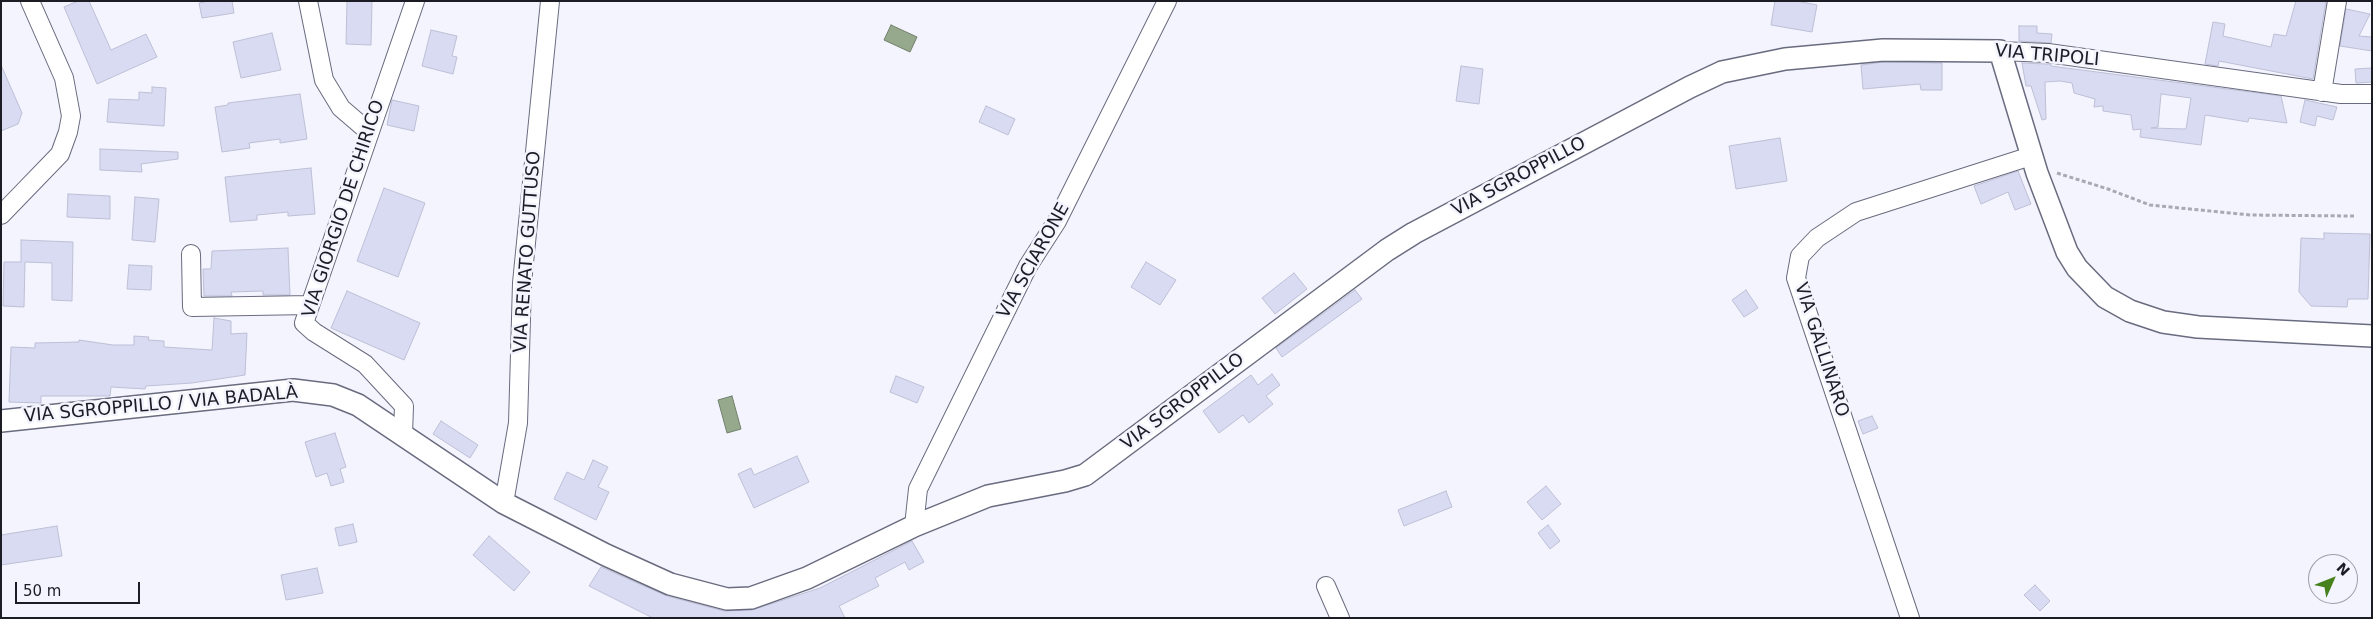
<!DOCTYPE html>
<meta charset="utf-8">
<style>
body{margin:0}
#map{position:relative;width:2373px;height:619px;overflow:hidden;background:#f3f4fd;font-family:"DejaVu Sans",sans-serif}
canvas{display:block}
.frame{position:absolute;inset:0;border:2px solid #1c1c25;pointer-events:none}
.north{position:absolute;left:2308px;top:554px;width:50px;height:50px;box-sizing:border-box;background:#f3f4fd;border:1px solid #9d9ea7;border-radius:50%;rotate:46deg;font-size:14px;font-weight:700;line-height:20px;text-align:center;color:#1c1c25}
.north::after{content:'';display:block;margin:auto;width:18px;height:22px;background:#47811d;clip-path:polygon(50% 0,100% 100%,50% 72%,0 100%)}
.scale{position:absolute;left:15px;top:582px;width:125px;height:22px;box-sizing:border-box;border:2px solid #1c1c25;border-top:0;padding-left:6px;font-size:15px;line-height:18px;white-space:nowrap;color:#1c1c25;-webkit-text-stroke:4px #f3f4fd;paint-order:stroke}
</style>
<div id="map">
<canvas width="2373" height="619"></canvas>
<div class="frame"></div>
<div class="north">N</div>
<div class="scale">50 m</div>
</div>
<script>
const g = document.querySelector('canvas').getContext('2d');
g.lineJoin = 'round';
function fill(path, color) { g.fillStyle = color; g.fill(path, 'evenodd'); }
const poly = rows => new Path2D(rows.map(r => 'M' + r).join(''));
function stroke(path, color, width, dash) { g.strokeStyle = color; g.lineWidth = width; g.lineCap = dash ? 'butt' : 'round'; g.setLineDash(dash || []); g.stroke(path); }
function write(font, color, halo, rows, align = 'center') {
  g.font = font + ' "DejaVu Sans",sans-serif'; g.lineWidth = 5; g.setLineDash([]); g.textBaseline = 'middle'; g.strokeStyle = halo; g.fillStyle = color; for (const [text, x, y, turn = 0] of rows) {
    g.save(); g.translate(x, y); g.rotate((+turn || 0) * Math.PI / 180); g.textAlign = isNaN(turn) ? turn : align; if (halo) g.strokeText(text, 0, 0); g.fillText(text, 0, 0); g.restore();
  }
}
const water = poly([
 [891,25,917,37,910,52,884,40,891,25],
 [732,396,741,429,727,433,718,400,732,396]
]);
fill(water, '#96a98c');
stroke(water, '#717f6d', 1);
const building = poly([
 [78,1,89,1,111,50,146,34,157,57,97,84,64,7,78,1],
 [209,1,232,1,234,13,202,18,199,3,209,1],
 [347,1,372,1,371,45,346,44,347,1],
 [1775,1,1797,1,1817,5,1812,32,1771,25,1775,1],
 [2296,1,2326,1,2313,79,2219,61,2218,66,2205,64,2213,22,2225,24,2223,36,2271,47,2274,34,2286,36,2296,1],
 [2346,9,2370,14,2359,36,2372,37,2372,51,2340,46,2346,9],
 [2019,26,2037,26,2037,33,2052,34,2051,43,2019,41,2019,26],
 [431,30,457,36,452,56,457,57,453,74,422,66,431,30],
 [272,33,281,70,241,78,233,42,272,33],
 [1884,62,1942,63,1942,90,1921,90,1920,84,1863,89,1861,65,1884,62],
 [2022,63,2047,64,2051,64,2051,66,2281,96,2287,123,2249,118,2248,122,2205,115,2201,145,2140,137,2141,129,2133,130,2131,115,2103,111,2103,106,2094,107,2095,99,2074,93,2072,83,2060,81,2045,82,2046,119,2042,120,2031,86,2026,86,2022,63],
 [2161,94,2191,98,2186,129,2151,128,2158,127,2161,94],
 [1,65,22,113,18,124,1,131,1,65],
 [1461,66,1483,69,1479,104,1456,101,1461,66],
 [2372,68,2372,82,2356,83,2355,69,2372,68],
 [152,87,166,88,164,126,107,122,109,99,139,100,139,92,152,93,152,87],
 [300,94,307,139,280,143,280,139,249,143,250,148,222,152,215,107,228,105,228,103,300,94],
 [392,100,419,106,414,131,387,125,392,100],
 [2305,100,2337,107,2333,120,2317,116,2315,126,2300,122,2305,100],
 [986,106,1015,119,1008,135,979,122,986,106],
 [1780,138,1787,181,1736,189,1729,146,1780,138],
 [100,149,178,152,178,159,141,164,142,172,100,170,100,149],
 [311,168,315,214,288,216,288,212,257,215,257,220,230,222,225,177,311,168],
 [2018,171,2031,204,2015,210,2008,192,1981,204,1974,186,2018,171],
 [384,188,425,203,398,277,357,261,384,188],
 [68,194,110,196,110,219,67,217,68,194],
 [135,197,159,199,155,242,132,240,135,197],
 [2324,233,2370,234,2368,299,2348,299,2347,307,2311,306,2299,292,2301,238,2324,239,2324,233],
 [21,240,73,242,72,301,52,300,52,263,25,262,24,307,3,306,4,262,21,262,21,240],
 [288,248,290,295,263,295,263,291,231,292,232,296,204,296,203,269,211,269,212,251,288,248],
 [1146,262,1176,280,1160,305,1131,287,1146,262],
 [129,265,152,266,151,290,127,289,129,265],
 [1294,273,1307,289,1275,314,1262,298,1294,273],
 [1355,290,1362,299,1282,357,1276,348,1355,290],
 [1746,290,1758,308,1744,317,1732,300,1746,290],
 [347,291,420,323,404,360,331,328,347,291],
 [214,318,231,321,231,334,247,333,245,375,192,383,146,386,145,389,111,387,110,396,41,396,41,403,9,402,11,347,35,348,35,343,79,342,79,340,113,345,134,345,134,336,149,337,148,340,164,341,164,347,212,350,214,318],
 [1272,374,1280,385,1266,396,1273,404,1249,423,1243,415,1219,433,1203,411,1251,375,1258,385,1272,374],
 [896,376,924,387,917,403,890,392,896,376],
 [1872,416,1878,428,1863,434,1858,421,1872,416],
 [441,421,478,445,470,458,433,434,441,421],
 [335,433,346,467,340,469,344,482,331,486,327,473,316,477,305,442,335,433],
 [797,456,809,482,754,508,738,474,751,468,754,475,797,456],
 [593,460,608,467,598,487,609,492,596,520,554,499,567,472,584,480,593,460],
 [1546,486,1561,504,1542,520,1527,502,1546,486],
 [1446,491,1452,507,1404,526,1398,510,1446,491],
 [353,524,357,542,339,546,335,528,353,524],
 [1548,525,1560,541,1550,549,1538,533,1548,525],
 [57,526,62,556,1,565,1,535,57,526],
 [489,536,530,572,514,591,473,555,489,536],
 [912,541,924,562,909,570,905,562,875,578,879,586,839,606,845,618,653,618,589,586,601,567,667,596,724,611,752,610,820,588,912,541],
 [317,568,323,593,286,600,281,575,317,568],
 [2035,585,2050,601,2040,611,2024,595,2035,585]
]);
fill(building, '#d9dbf3');
stroke(building, '#bdbfd6', 1);
const minor = poly([
 [308,1,324,80,341,108,369,132],
 [2000,51,2048,53,2341,94,2372,94],
 [2322,92,2337,1],
 [1,215,60,154,68,132,71,116,64,78,30,1],
 [191,254,192,307,310,305],
 [403,435,404,406,365,364,314,332,304,323,415,1],
 [504,503,518,423,522,283,550,1],
 [914,526,918,489,1028,266,1057,221,1167,1],
 [1326,586,1340,618],
 [1910,618,1796,278,1800,256,1817,238,1856,212,2031,156]
]);
const major = poly([
 [1,421,293,390,333,395,358,405,504,503,606,555,670,584,727,599,751,598,807,578,914,526,988,496,1065,481,1085,475,1387,250,1414,233,1690,87,1722,72,1785,59,1883,50,2000,51,2037,173,2067,252,2077,268,2105,297,2130,311,2163,322,2198,327,2372,336]
]);
stroke(minor, '#696b7f', 20);
stroke(major, '#696b7f', 24);
stroke(poly([
 [2057,173,2108,189,2150,205,2250,215,2354,216]
]), '#a8a9b2', 3, [4, 2.5]);
stroke(minor, '#fff', 18);
stroke(major, '#fff', 21);
write('18px', '#1c1c25', '#f3f4fd', [
 ["VIA TRIPOLI",2047,56,5],
 ["VIA SGROPPILLO",1519,177,-28],
 ["VIA GIORGIO DE CHIRICO",344,209,-72],
 ["VIA RENATO GUTTUSO",528,252,-86],
 ["VIA SCIARONE",1034,261,-61],
 ["VIA GALLINARO",1821,350,72],
 ["VIA SGROPPILLO",1183,402,-37],
 ["VIA SGROPPILLO / VIA BADALÀ",161,405,-5]
]);
</script>
